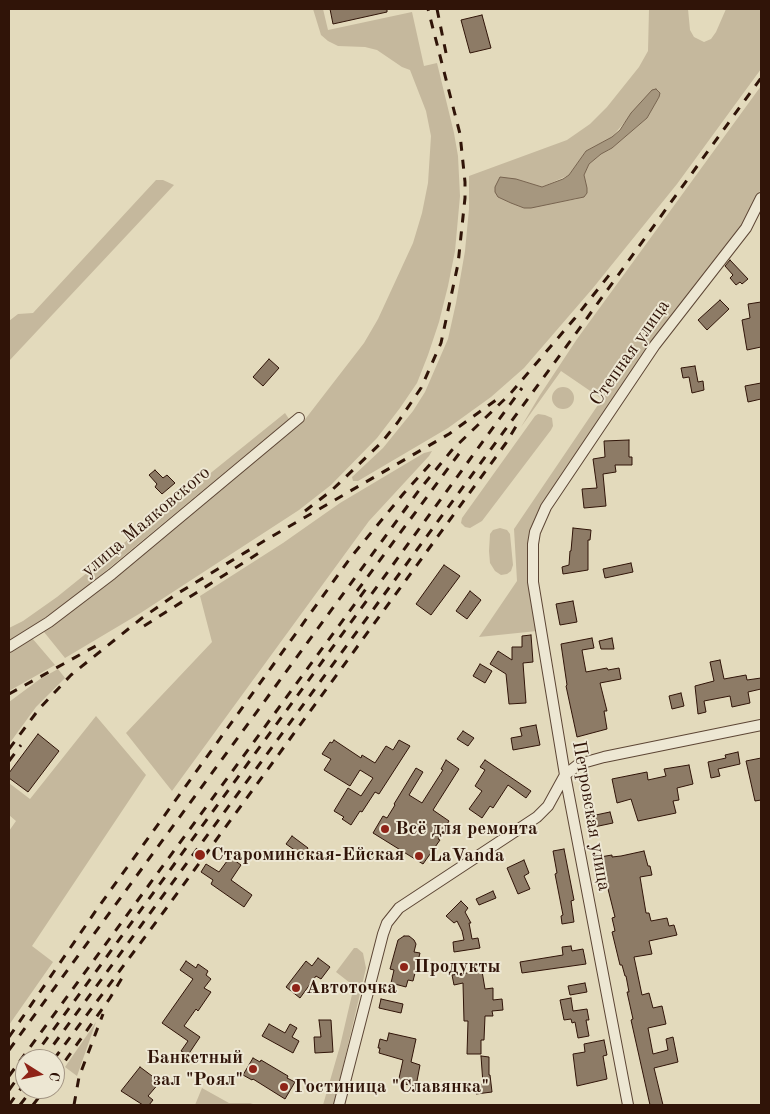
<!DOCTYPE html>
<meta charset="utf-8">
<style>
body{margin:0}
#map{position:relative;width:770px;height:1114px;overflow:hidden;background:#e3dabc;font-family:"Old Standard TT",serif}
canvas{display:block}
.frame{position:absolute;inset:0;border:10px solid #301408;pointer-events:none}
.north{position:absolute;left:15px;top:1049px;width:50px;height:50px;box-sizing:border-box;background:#ede7d3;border:1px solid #a19382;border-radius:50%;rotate:100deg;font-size:14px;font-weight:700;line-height:20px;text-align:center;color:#301408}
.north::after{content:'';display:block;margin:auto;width:18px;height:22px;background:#8f2418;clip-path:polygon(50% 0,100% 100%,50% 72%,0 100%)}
</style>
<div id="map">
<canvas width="770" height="1114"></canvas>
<div class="frame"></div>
<div class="north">С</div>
</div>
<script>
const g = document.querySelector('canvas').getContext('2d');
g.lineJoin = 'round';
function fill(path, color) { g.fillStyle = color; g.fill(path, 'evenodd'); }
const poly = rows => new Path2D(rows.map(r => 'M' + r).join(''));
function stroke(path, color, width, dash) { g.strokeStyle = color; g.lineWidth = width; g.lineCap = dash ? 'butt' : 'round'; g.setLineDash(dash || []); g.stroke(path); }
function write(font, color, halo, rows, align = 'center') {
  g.font = font + ' "Old Standard TT",serif'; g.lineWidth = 4; g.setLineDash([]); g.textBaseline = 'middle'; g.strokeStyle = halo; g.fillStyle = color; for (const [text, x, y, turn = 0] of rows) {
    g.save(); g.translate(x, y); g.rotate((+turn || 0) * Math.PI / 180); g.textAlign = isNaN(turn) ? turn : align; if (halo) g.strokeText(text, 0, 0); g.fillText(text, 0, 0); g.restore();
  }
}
fill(poly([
 [313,9,323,9,328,30,412,12,424,66,437,63,454,133,458,156,460,196,455,251,448,286,439,322,428,355,417,383,400,408,377,438,331,485,299,510,139,614,65,658,44,632,119,575,195,510,303,422,364,343,378,319,413,243,422,213,428,183,431,136,426,111,410,70,402,67,377,50,365,47,338,46,328,41,321,35],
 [649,9,688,9,690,30,694,37,704,42,711,39,716,32,726,9,761,9,761,69,677,184,593,288,524,368,491,397,448,428,358,481,353,481,352,477,383,448,413,411,425,392,448,339,456,303,465,251,469,209,469,176,567,140,590,124,607,107,639,67,648,51],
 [652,90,659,97,647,118,612,148,601,154,589,164,584,175,587,193,577,199,524,208,498,197,516,179,542,187,569,175,586,151,612,137],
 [761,86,761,187,759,194,741,227,538,515,537,631,479,637,517,581,514,529,602,399,561,371,521,427,540,395,577,339],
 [156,180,163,180,174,185,9,361,9,321,18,314,33,313],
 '552 398a11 11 0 1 1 22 0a11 11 0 1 1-22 0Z',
 [285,413,289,419,79,593,33,626,9,641,9,628,23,621,57,597],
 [538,414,545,415,552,418,553,426,551,430,482,521,470,528,465,527,461,523,462,518,535,416],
 [432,451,429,456,369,521,172,791,126,733,212,642,200,596,283,543,340,503,424,453],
 [500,528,507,530,510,534,513,565,511,571,507,574,501,575,495,571,490,563,489,551,490,534,493,530],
 [32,638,55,665,9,691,9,651],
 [58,669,65,678,36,707,9,744,9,702,40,679],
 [96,716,146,775,32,946,53,962,9,1025,9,831,16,821,9,815,9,783,30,799],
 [354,948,357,948,363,953,366,968,334,1105,323,1105,340,1046,354,986,336,972],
 [96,1022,77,1076,65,1067],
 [202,1088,229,1103,250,1103,256,1105,195,1105]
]), '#c5b89d');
const water = poly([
 [656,89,660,93,659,97,647,118,612,148,601,154,589,164,584,175,587,188,587,193,584,197,531,208,524,208,511,203,498,197,495,192,495,187,500,177,516,179,542,187,563,179,569,175,586,151,612,137,620,130,631,113,652,90,656,89]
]);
fill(water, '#a6977f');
stroke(water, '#77634f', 1);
const building = poly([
 [330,9,387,9,387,12,333,24,330,9],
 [482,15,491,48,470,53,461,20,482,15],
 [730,260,748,279,742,284,740,282,736,285,730,278,733,275,725,266,730,260],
 [720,300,729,309,707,330,698,320,720,300],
 [761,302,761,347,747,350,742,320,750,318,748,304,761,302],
 [269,359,279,368,263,386,253,377,269,359],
 [695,366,698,382,703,381,704,390,692,393,689,377,683,378,681,368,695,366],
 [761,383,761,399,748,402,745,386,761,383],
 [629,440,629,457,632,457,632,465,615,465,616,472,603,474,606,506,584,508,582,489,597,488,593,459,605,457,604,441,629,440],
 [155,470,163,478,167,475,175,483,162,494,155,487,157,484,149,475,155,470],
 [573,528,591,530,590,540,588,540,588,570,563,574,562,567,569,565,570,551,571,551,573,528],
 [631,563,633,572,605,578,603,569,631,563],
 [444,565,460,576,431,615,416,604,444,565],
 [470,591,481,600,467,619,456,611,470,591],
 [573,601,577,622,560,625,556,604,573,601],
 [531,635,533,662,523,663,526,703,509,704,506,674,490,664,498,651,512,660,512,647,522,647,522,636,531,635],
 [592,638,594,648,582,650,586,672,607,668,608,670,619,668,621,679,600,683,607,711,604,711,607,729,577,737,566,686,567,685,561,644,592,638],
 [612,638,614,649,601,649,599,641,612,638],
 [720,660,724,679,746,675,747,680,761,678,761,689,748,692,750,703,732,707,730,696,704,701,706,712,698,714,695,686,714,681,710,662,720,660],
 [480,664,492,671,485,683,473,676,480,664],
 [681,693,684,706,672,709,669,696,681,693],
 [536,725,540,745,513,750,511,738,522,736,520,728,536,725],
 [463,731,474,738,468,746,457,739,463,731],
 [38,734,59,751,28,792,9,778,9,773,38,734],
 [334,740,361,758,362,755,375,763,386,746,393,750,399,740,410,746,379,794,375,792,362,812,360,811,351,825,342,819,344,817,334,811,348,788,361,796,373,778,360,770,350,786,324,770,331,759,322,754,330,742,332,743,334,740],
 [738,752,740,764,718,769,720,776,711,778,708,762,726,758,725,755,738,752],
 [761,758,761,800,755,801,746,761,761,758],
 [446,760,459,769,433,810,449,821,438,839,440,840,423,864,373,833,383,816,387,818,395,805,394,804,416,768,423,772,409,795,422,803,443,770,441,769,446,760],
 [485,760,531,791,526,798,508,785,493,808,490,806,482,818,469,809,482,791,475,786,485,770,480,767,485,760],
 [689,765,693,784,677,788,679,800,673,801,676,813,638,821,631,799,617,803,612,779,647,772,648,780,666,776,664,769,689,765],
 [610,812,613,823,594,827,591,816,610,812],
 [292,836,308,848,303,856,286,844,292,836],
 [564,849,574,900,571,901,574,922,562,924,561,916,563,915,555,874,557,873,553,851,564,849],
 [644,851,648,866,650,866,652,875,640,877,646,913,649,913,651,921,667,918,669,926,674,925,677,935,649,941,652,954,634,957,642,995,649,993,653,1008,662,1006,666,1024,648,1028,653,1054,668,1050,666,1039,673,1037,678,1062,654,1068,663,1105,650,1105,631,1020,633,1019,627,992,629,992,626,976,625,976,622,965,620,965,612,932,615,931,612,918,615,917,600,857,612,855,612,857,621,856,644,851],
 [230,857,241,865,231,880,252,895,244,907,211,884,213,880,201,872,206,864,219,872,230,857],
 [524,860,529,873,524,876,530,889,518,894,507,868,524,860],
 [493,891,496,898,479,905,476,899,493,891],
 [461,901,468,908,465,912,471,923,469,923,472,939,478,938,480,948,454,952,453,942,464,940,462,931,457,921,454,923,446,916,461,901],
 [404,936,409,936,414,940,416,944,414,952,420,953,413,981,408,980,406,987,391,983,394,970,390,969,398,940,404,936],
 [571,946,572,951,583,949,586,964,522,973,520,962,563,955,562,947,571,946],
 [318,958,330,967,321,979,316,976,300,998,286,987,306,961,312,966,318,958],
 [186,961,196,968,198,964,208,971,206,975,211,979,204,988,211,992,198,1011,196,1009,184,1026,200,1037,188,1055,181,1051,188,1041,162,1023,193,979,180,970,186,961],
 [482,971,485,989,493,988,493,1000,502,999,503,1010,492,1011,493,1016,485,1016,484,1040,481,1040,481,1054,467,1054,468,1021,464,1021,463,983,454,985,452,975,482,971],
 [585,983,587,992,570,995,568,986,585,983],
 [571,998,573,1011,587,1009,589,1020,586,1020,589,1036,578,1038,575,1022,572,1023,571,1019,564,1020,560,1000,571,998],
 [381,999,403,1004,401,1013,379,1008,381,999],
 [319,1020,331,1020,333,1052,315,1053,314,1037,321,1037,319,1020],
 [269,1024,285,1033,290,1024,297,1028,292,1037,299,1041,293,1053,262,1036,269,1024],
 [389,1033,416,1039,411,1062,420,1065,416,1086,398,1083,403,1060,379,1053,380,1048,378,1048,380,1039,387,1041,389,1033],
 [604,1040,607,1055,603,1056,607,1079,577,1086,573,1054,585,1052,584,1044,604,1040],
 [481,1056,489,1057,489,1075,490,1075,492,1092,476,1094,475,1085,483,1084,481,1056],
 [253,1058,260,1062,261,1060,288,1076,287,1078,295,1082,285,1099,253,1079,252,1080,243,1075,253,1058],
 [140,1067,160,1082,148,1096,153,1100,149,1105,143,1105,121,1091,140,1067]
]);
fill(building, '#8d7b66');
stroke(building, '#301408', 1);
const minor = poly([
 [9,647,49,622,112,574,299,418],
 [339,1105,383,934,387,923,399,908,537,817,548,806,565,775,579,764,604,757,761,725],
 [628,1105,565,775,533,582,533,544,535,532,546,507,655,345,746,228,761,198]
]);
stroke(minor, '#5d4635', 12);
stroke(minor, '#ede7d3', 10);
stroke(poly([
 [437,9,446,53],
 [305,511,331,491,382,442,398,422,421,388,441,343,458,264,465,198,465,182,460,134,428,9],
 [357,591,461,451],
 [144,626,262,551],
 [9,694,103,642],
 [9,749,39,709,71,675,142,618,175,595,269,538,449,434,496,400],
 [9,761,21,745],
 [9,1037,97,909,351,557,404,493,434,460],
 [9,1050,420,489,452,450,510,394,575,318,610,274],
 [32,1059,522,388],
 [43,1059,574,336,761,78],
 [54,1059,165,910,506,443,518,423],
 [55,1075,110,998,122,978],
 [9,1076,368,586],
 [9,1090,25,1068],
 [9,1105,25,1083],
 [20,1105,32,1089],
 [33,1105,45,1089],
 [74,1105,79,1077,103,1014]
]), '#301408', 3, [9, 9]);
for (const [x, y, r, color] of [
 [385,829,5,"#8f2418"],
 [200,855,6,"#8f2418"],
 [419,856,5,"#8f2418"],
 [404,967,5,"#8f2418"],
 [296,988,5,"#8f2418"],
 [253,1069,5,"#8f2418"],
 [284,1087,5,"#8f2418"]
]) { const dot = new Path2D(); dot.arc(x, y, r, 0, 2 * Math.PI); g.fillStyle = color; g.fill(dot); stroke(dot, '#ede7d3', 2); }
write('19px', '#301408', '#ede7d3', [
 ["Степная улица",630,353,-55],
 ["улица Маяковского",146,522,-40],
 ["Петровская улица",591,816,80]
]);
write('bold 19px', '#301408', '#ede7d3', [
 ["Всё для ремонта",395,829],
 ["Староминская-Ейская",211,855],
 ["LaVanda",429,856],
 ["Продукты",414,967],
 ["Автоточка",306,988],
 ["Банкетный",243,1058,"right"],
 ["зал \"Роял\"",243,1080,"right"],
 ["Гостиница \"Славянка\"",294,1087]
], 'left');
</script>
